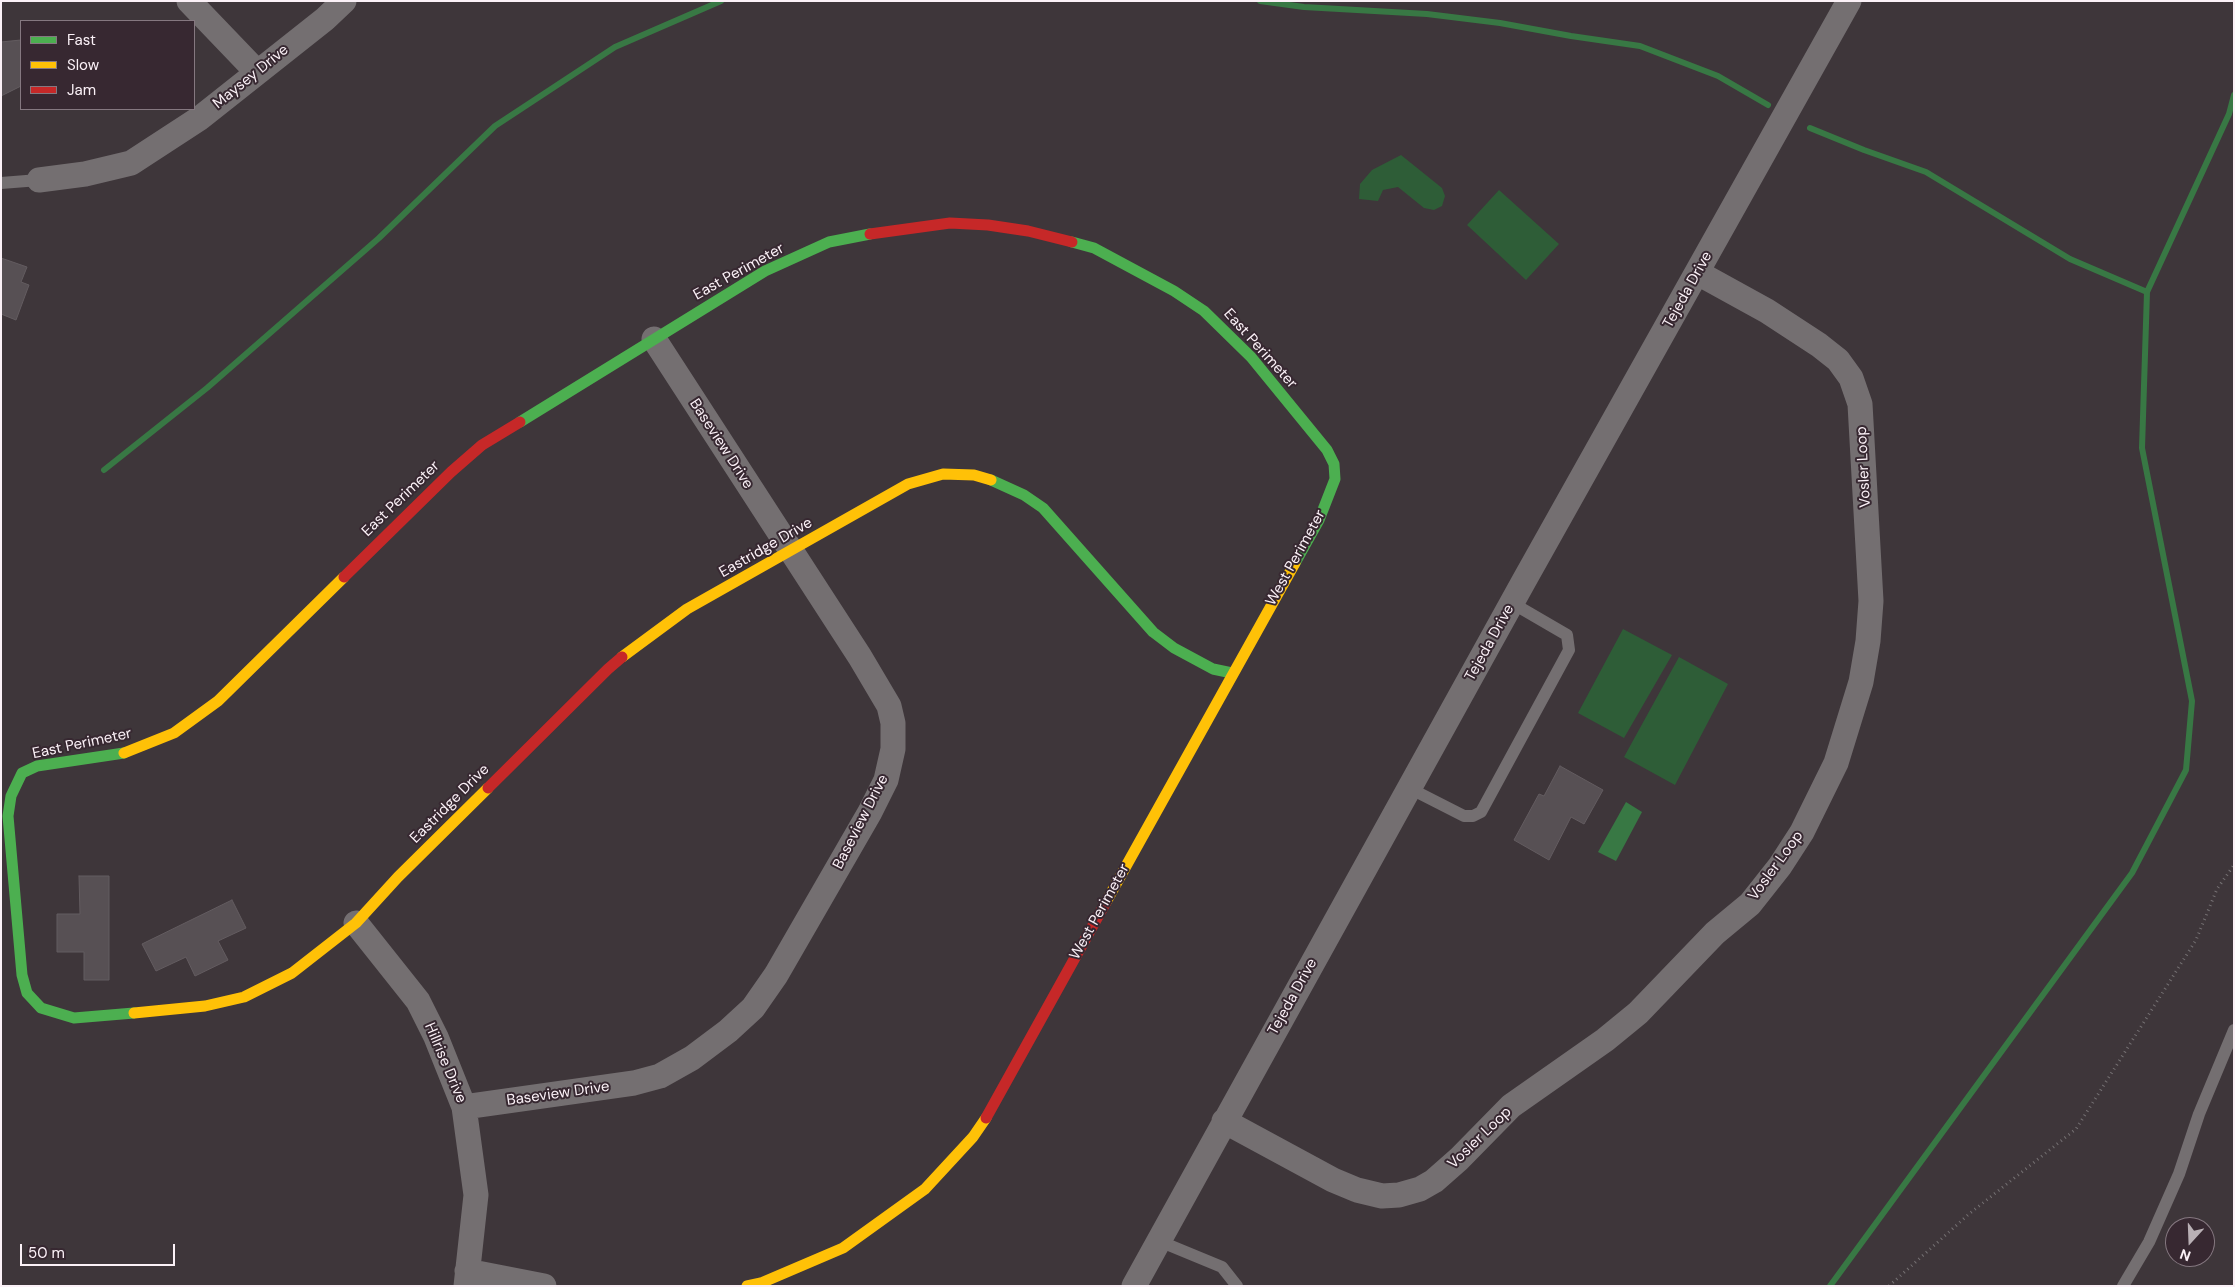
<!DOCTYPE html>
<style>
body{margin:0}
#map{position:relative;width:2235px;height:1287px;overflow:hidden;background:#3e363a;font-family:"DM Sans",sans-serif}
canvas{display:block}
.frame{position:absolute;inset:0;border:2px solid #fbf1f7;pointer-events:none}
.legend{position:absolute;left:20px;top:20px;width:175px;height:90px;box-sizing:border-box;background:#372831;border:1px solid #857880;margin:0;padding:6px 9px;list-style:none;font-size:15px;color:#fbf1f7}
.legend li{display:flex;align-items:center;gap:10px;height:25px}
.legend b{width:25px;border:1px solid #857880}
.north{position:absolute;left:2165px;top:1217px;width:50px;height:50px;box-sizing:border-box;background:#372831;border:1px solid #857880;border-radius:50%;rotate:200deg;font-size:14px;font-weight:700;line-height:20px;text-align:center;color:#fbf1f7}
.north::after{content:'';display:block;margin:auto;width:18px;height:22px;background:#b9b0b5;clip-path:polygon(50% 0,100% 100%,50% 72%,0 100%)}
.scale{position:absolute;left:20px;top:1244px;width:155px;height:22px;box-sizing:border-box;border:2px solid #fbf1f7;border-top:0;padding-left:6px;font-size:15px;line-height:18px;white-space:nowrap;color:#fbf1f7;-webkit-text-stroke:4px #372831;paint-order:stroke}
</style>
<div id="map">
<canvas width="2235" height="1287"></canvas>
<div class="frame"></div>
<ul class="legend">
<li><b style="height:6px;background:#4caf50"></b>Fast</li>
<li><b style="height:6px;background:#ffc107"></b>Slow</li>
<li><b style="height:6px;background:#c62828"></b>Jam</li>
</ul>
<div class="north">N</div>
<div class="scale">50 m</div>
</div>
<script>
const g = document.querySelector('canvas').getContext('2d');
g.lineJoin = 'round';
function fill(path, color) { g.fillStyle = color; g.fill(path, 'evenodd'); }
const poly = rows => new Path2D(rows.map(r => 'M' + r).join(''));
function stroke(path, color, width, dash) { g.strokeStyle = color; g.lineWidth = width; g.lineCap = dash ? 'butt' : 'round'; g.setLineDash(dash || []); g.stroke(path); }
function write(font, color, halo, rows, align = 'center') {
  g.font = font + ' "DM Sans",sans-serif'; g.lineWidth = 4; g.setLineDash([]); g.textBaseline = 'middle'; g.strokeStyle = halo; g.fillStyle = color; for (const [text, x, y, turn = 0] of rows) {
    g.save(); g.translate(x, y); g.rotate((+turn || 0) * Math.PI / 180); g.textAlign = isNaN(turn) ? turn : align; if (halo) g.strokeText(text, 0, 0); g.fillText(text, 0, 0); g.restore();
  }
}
fill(poly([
 [1401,155,1442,188,1445,196,1442,206,1434,210,1424,208,1398,187,1383,190,1378,201,1359,199,1360,184,1372,170],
 [1499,190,1559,244,1526,280,1467,225],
 [1623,629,1672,655,1624,738,1578,713],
 [1679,657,1728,684,1675,785,1624,757]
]), '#2e5d37');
fill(poly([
 [1626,802,1642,812,1616,861,1598,852]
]), '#387844');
stroke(poly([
 [1260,1,1304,7,1427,14,1500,23,1571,36,1640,46,1718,76,1768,105],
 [1810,128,1864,150,1926,172,2070,259,2147,292],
 [104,470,207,388,379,238,495,126,615,47,721,1],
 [1830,1286,2132,873,2186,770,2192,701,2142,448,2147,292,2229,114,2234,95]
]), '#387844', 6);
const building = poly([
 [21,40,21,86,1,96,1,42,21,40],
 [1,258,27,267,21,282,29,285,16,320,1,314,1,258],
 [1560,766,1603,790,1584,824,1571,817,1549,860,1514,840,1539,794,1544,796,1560,766],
 [79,876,109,876,109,980,84,980,84,952,57,952,57,914,80,914,79,876],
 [232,900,246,928,218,941,228,960,195,976,186,957,156,971,142,944,232,900]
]);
fill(building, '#575054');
stroke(building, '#635c60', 1);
stroke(poly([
 [1889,1286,1969,1214,2076,1129,2196,940,2217,889,2234,865]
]), '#757173', 3, [1, 4]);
stroke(poly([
 [1,183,39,180],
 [1409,788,1464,816,1473,816,1481,812,1569,650,1567,635,1512,603],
 [1159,1241,1222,1267,1237,1286],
 [2123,1286,2149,1242,2179,1174,2199,1114,2234,1030]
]), '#746f71', 12);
stroke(poly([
 [189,1,257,72],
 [39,180,85,174,131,163,200,118,325,19,344,1],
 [356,923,418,1001,436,1037,464,1107,476,1195,466,1286],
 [464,1107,634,1083,660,1076,692,1058,728,1031,753,1008,776,975,870,812,886,780,893,749,893,723,889,706,860,657,654,339],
 [1224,1121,1333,1180,1357,1190,1382,1196,1399,1195,1420,1189,1434,1181,1459,1159,1511,1106,1605,1040,1638,1013,1715,933,1750,904,1780,866,1802,832,1836,763,1861,682,1868,641,1871,601,1860,404,1851,378,1838,360,1819,345,1767,311,1698,273],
 [467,1271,544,1286],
 [1134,1286,1525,579,1849,1]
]), '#746f71', 25);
stroke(poly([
 [1072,242,1094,248,1174,291,1204,311,1251,357,1327,450,1334,464,1335,479,1319,520,1295,563],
 [520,422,765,271,829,242,870,234],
 [991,480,1024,495,1043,508,1153,632,1174,648,1213,669,1232,673],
 [124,753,37,766,22,773,11,796,8,816,22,975,27,993,41,1008,74,1018,134,1013]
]), '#4caf50', 11);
stroke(poly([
 [622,657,687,609,908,484,943,474,974,475,991,480],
 [124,753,174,733,218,701,344,577],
 [1106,902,1295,563],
 [134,1013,205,1006,244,997,292,973,356,923,398,877,488,788],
 [747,1286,761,1283,843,1248,925,1189,973,1137,986,1118]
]), '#ffc107', 11);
stroke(poly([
 [870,234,950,223,988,225,1028,231,1072,242],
 [344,577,451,472,482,445,520,422],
 [488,788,608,669,622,657],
 [986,1118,1106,902]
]), '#c62828', 11);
write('15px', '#fbf1f7', '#372831', [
 ["Maysey Drive",251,77,-39],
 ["East Perimeter",739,272,-29],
 ["Tejeda Drive",1688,290,-61],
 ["East Perimeter",1260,349,48],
 ["Baseview Drive",721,444,57],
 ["Vosler Loop",1864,467,-93],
 ["East Perimeter",401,499,-44],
 ["Eastridge Drive",766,548,-30],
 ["West Perimeter",1296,558,-61],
 ["Tejeda Drive",1490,643,-61],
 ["East Perimeter",82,744,-12],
 ["Eastridge Drive",450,804,-45],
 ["Baseview Drive",861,822,-63],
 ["Vosler Loop",1776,866,-54],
 ["West Perimeter",1100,912,-61],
 ["Tejeda Drive",1293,997,-61],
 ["Hillrise Drive",445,1063,67],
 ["Baseview Drive",558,1094,-8],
 ["Vosler Loop",1480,1138,-44]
]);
</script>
